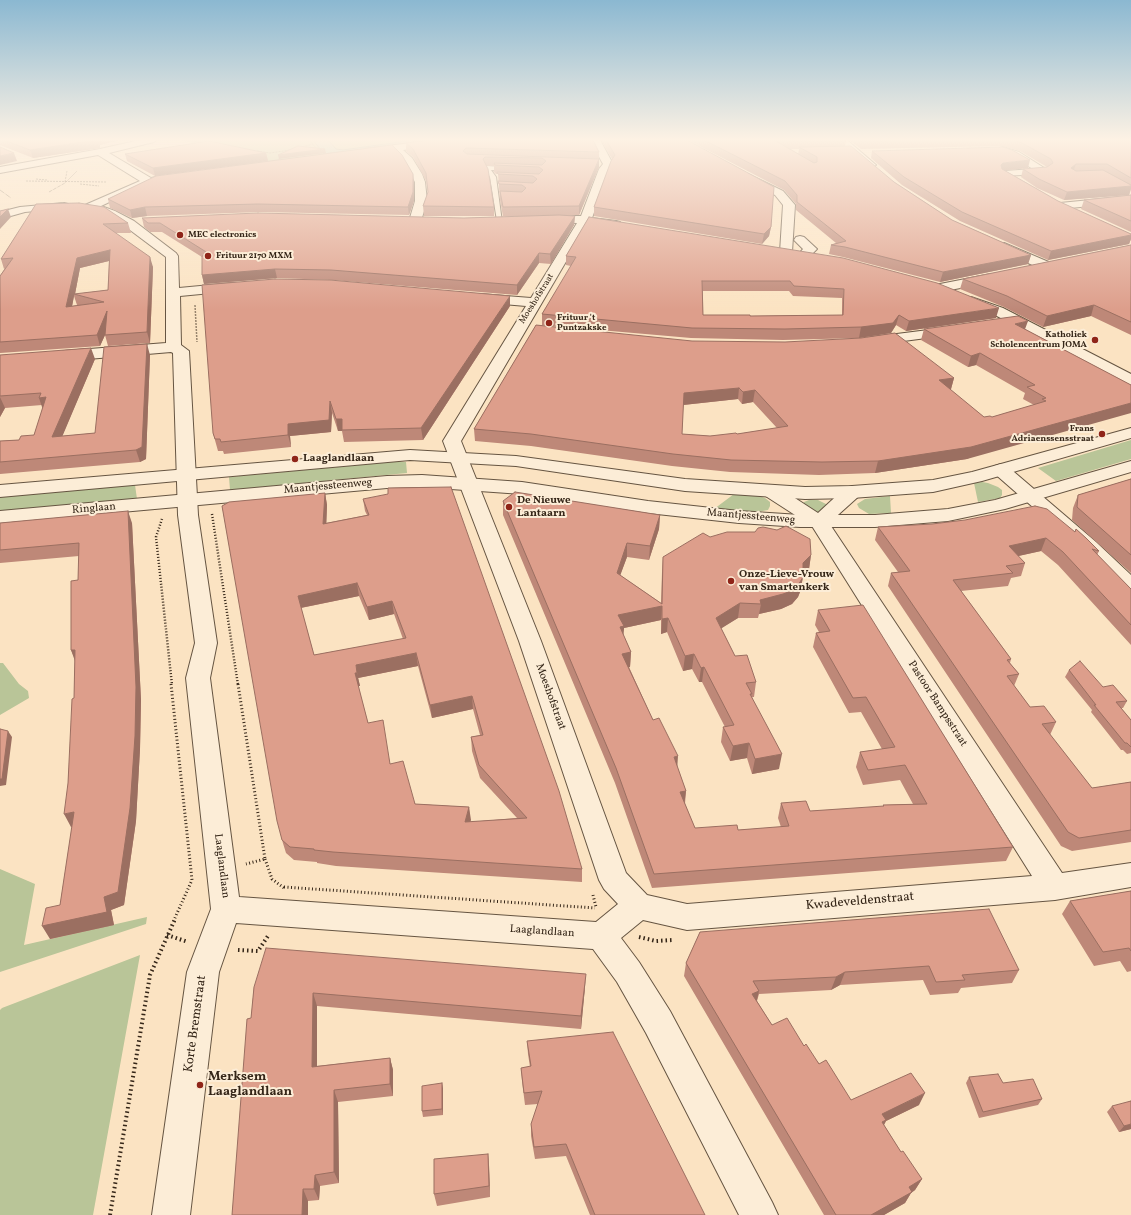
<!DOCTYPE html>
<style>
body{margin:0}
canvas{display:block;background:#fbe3c2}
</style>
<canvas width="1131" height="1215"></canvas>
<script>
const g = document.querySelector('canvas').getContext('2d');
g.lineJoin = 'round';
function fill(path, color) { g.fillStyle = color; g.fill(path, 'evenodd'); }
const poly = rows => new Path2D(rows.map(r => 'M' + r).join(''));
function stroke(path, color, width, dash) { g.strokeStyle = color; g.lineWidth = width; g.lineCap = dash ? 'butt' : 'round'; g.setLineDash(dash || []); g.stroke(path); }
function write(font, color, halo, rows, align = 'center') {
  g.font = font + ' Vollkorn,serif'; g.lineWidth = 4; g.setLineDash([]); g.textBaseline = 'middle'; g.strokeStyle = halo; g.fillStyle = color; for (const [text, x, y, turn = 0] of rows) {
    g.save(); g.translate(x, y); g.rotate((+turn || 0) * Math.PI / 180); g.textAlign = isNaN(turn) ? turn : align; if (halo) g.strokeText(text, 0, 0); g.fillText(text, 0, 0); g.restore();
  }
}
fill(poly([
 [178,140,440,140,233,167,213,147],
 [1131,440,1131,459,1056,481,1038,468],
 [392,462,406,462,407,473,230,490,229,477],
 [982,482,988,483,998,487,1002,490,1002,495,1000,498,978,502,974,483],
 [135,485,137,499,0,512,0,497],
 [734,494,759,496,765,498,770,502,770,506,768,510,757,512,714,509],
 [890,496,891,513,869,514,859,508,857,504,865,499],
 [809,500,818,500,828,505,823,512,813,512,802,506,804,502],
 [0,663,3,663,19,684,28,691,29,698,0,715],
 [0,869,35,884,24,945,147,917,146,924,0,972],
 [140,955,93,1215,0,1215,0,1010,2,1008]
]), '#b9c598');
const water = poly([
 [313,140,328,140,336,149,343,150,414,140,441,140,324,154,313,140]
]);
fill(water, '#9fbfae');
stroke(water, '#758272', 1);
const service = poly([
 [487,166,508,167,511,169,508,171,491,170,496,177,502,222,497,221,490,177,484,168,487,166]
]);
const minor = poly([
 [140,140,156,140,154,142,109,153,151,178,156,177,161,180,160,182,141,187,101,206,115,211,134,221,176,253,178,256,179,288,232,283,237,284,239,287,237,290,232,291,180,296,181,345,189,351,198,515,217,643,210,678,239,897,596,922,618,904,604,889,599,880,519,641,443,441,526,306,480,302,475,301,473,298,475,295,480,294,531,298,577,223,545,222,541,221,539,219,541,217,545,216,581,216,599,169,603,164,590,140,600,140,613,164,609,169,592,218,616,221,620,222,622,225,620,228,616,229,588,224,461,441,541,641,626,873,647,895,687,904,1032,876,812,526,764,495,762,491,764,487,771,485,778,487,818,513,845,488,852,486,859,488,861,492,859,496,829,523,1062,873,1131,863,1131,887,1055,900,687,930,643,920,621,938,639,962,670,1011,772,1202,778,1215,739,1215,646,1033,617,982,593,949,236,923,219,972,190,1215,152,1215,187,972,211,909,186,678,195,643,178,515,173,353,171,352,64,361,59,359,56,356,59,353,64,351,166,343,166,257,126,227,107,215,96,211,95,209,89,210,85,209,83,207,85,205,140,181,98,155,0,173,0,167,100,149,140,140],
 [434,140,459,140,454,143,403,150,412,158,422,174,425,182,427,201,421,221,419,223,411,223,409,221,415,201,415,182,404,162,393,151,364,155,359,152,364,149,434,140],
 [837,140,847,140,876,165,871,168,867,167,837,140],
 [1003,147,1019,152,1049,171,1044,174,1001,176,1000,174,1001,172,1005,171,1033,169,1011,156,1000,152,998,150,1000,148,1003,147],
 [748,174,783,191,795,205,792,252,790,255,786,256,782,255,780,252,783,205,775,195,744,179,743,177,748,174],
 [1131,196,1131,202,1060,209,1056,208,1054,206,1056,204,1060,203,1131,196],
 [64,203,68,204,70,206,68,208,25,212,0,219,0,212,20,207,64,203],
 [800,236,804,237,817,249,808,258,800,258,798,255,803,249,794,240,796,237,800,236],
 [1004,243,1051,263,1052,266,1051,269,1041,269,1000,250,998,247,1000,244,1004,243],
 [991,274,996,275,998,278,996,281,940,292,935,291,933,288,935,285,940,284,991,274],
 [971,297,1003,308,1131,374,1131,385,1125,383,993,314,966,304,964,301,966,298,971,297],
 [952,327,957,328,959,331,957,334,873,345,868,344,866,341,868,338,873,337,952,327],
 [1001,464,1007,466,1096,542,1131,575,1131,594,1123,592,1082,550,995,474,992,470,995,466,1001,464]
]);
const tertiary = poly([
 [1131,428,1131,438,982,481,933,492,852,498,805,499,685,491,516,466,410,460,0,497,0,485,410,450,516,456,685,479,805,487,852,486,933,480,972,472,1131,428],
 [1131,461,1131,472,1005,509,948,521,875,527,800,527,739,523,648,513,522,494,422,487,387,488,0,523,0,511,387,476,422,475,522,482,648,501,739,511,800,515,875,515,948,509,995,500,1131,461]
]);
stroke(service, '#665542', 2);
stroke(minor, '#665542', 2);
stroke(tertiary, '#665542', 2);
stroke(poly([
 [185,140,205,143],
 [309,140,318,150],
 [167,141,173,140],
 [302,147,313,144],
 [257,151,270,153,290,150],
 [36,179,47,180],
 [26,181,107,182],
 [65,182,67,171],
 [80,184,99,186],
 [0,190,11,198],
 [49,192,65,183,77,171]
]), '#352618', 1, [0.5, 1]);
stroke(poly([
 [195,305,197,342]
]), '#352618', 1.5, [0.5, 1]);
stroke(poly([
 [212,514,238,685],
 [162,519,156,537,172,685]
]), '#352618', 2.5, [1, 2]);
stroke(poly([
 [171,684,192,880,174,920],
 [238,684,265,859,246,864],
 [265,859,272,879,284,888],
 [284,887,595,908],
 [593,895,596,907]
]), '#352618', 3, [1, 2.5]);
stroke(poly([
 [167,935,188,942],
 [639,937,656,941,673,940],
 [238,950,258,951,268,936],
 [110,1215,150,975,175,919]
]), '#352618', 4, [1.5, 3]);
fill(service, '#fcedd7');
fill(minor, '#fcedd7');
fill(tertiary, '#fcedd7');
fill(poly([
 [0,140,120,140,100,145,100,148,33,158,0,145],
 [601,140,687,140,771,227,769,236,762,244,594,216,594,207,612,159],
 [688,140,845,140,846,141,845,146,894,182,952,220,1031,255,1028,264,940,282,843,257,829,254,831,245,836,243,796,210,796,204,784,190],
 [791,149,799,149,798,154],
 [849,140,1131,140,1131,189,1129,195,1064,200,1037,188,1021,177,1023,169,1047,167,1020,151,1002,146,861,149],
 [406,143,599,152,599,167,579,215,568,215,575,216,574,225,551,264,539,263,517,295,332,280,277,278,204,284,202,275,202,257,162,232,150,232,144,227,142,218,464,218,534,216,503,216,500,200,498,174,496,174,494,172,494,166,486,166,494,207,494,216,424,216,423,206,428,192,426,181,413,157,406,151],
 [872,151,1028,168,1004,170,1058,201,1131,234,1131,239,1129,244,1048,260,960,221,902,185,871,158],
 [266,153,268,161,155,176,127,161,125,154],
 [414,182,414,201,409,215,260,212,147,216,132,218,110,208,108,199],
 [1131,195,1131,232,1081,209,1084,200],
 [36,204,128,223,131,233,116,233,153,267,150,343,108,346,105,335,100,346,0,353,0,276,5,268,4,269,1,259],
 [109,261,108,290,75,294,80,268],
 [74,296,77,305,79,305,72,306],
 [589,217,996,318,906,331,896,325,891,333,859,338,783,340,691,338,542,325,542,314,571,266,566,265,566,256],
 [703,291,789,291,793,296,842,298,842,315,750,316,703,315],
 [1131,245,1131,335,1091,316,1043,327,1004,307,960,289,963,279],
 [510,306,423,440,344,442,342,431,338,431,332,413,331,432,290,436,291,447,224,454,223,451,218,451,213,433],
 [536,325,954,378,951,389,950,390,984,417,992,417,1034,405,1023,399,1025,393,976,365,968,367,921,340,924,329,1025,329,1131,385,967,459,875,473,819,475,730,472,672,466,531,446,475,441,474,429],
 [738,399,742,404,753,402,777,428,737,434,710,436,682,434,683,405],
 [0,355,95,359,62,436,95,433,150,355,146,459,140,462,0,474,0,441,19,440,34,435,43,408,42,405,5,408,0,417],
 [1131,479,1131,573,1072,520,1073,508,1078,495],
 [325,493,327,505,326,523,367,515,365,511,363,499,582,869,582,882,336,866,317,863,317,862,294,860,286,853,282,840,222,506],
 [359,596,369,620,394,614,403,639,314,655,301,608],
 [418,666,432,718,473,709,480,735,471,737,472,751,480,778,517,818,470,822,469,807,415,804,390,764,368,723,358,686,360,686,358,678],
 [503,501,660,515,659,529,649,560,627,557,620,575,661,603,662,572,663,557,710,537,811,555,809,569,803,574,803,577,800,592,798,597,792,604,781,609,759,614,758,618,738,618,721,628,735,656,756,682,754,697,752,697,779,769,752,774,747,758,730,761,721,742,723,727,725,727,702,682,699,682,692,669,683,671,667,632,661,634,661,620,624,628,623,634,631,652,630,667,629,667,653,720,677,767,686,791,685,804,695,828,738,830,781,827,778,818,781,803,810,811,883,807,883,805,913,804,900,780,863,785,856,767,860,752,882,749,861,712,849,713,813,647,816,633,819,632,815,625,818,610,1013,847,1006,861,652,888,615,783,503,515],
 [0,523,132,523,141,700,140,749,136,821,124,905,111,910,114,925,50,939,60,905,72,827,71,827,68,783,74,698,75,659,71,650,78,580,79,556,0,563],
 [878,527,1075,532,1076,529,1099,551,1097,555,1131,589,1131,645,1058,565,1041,551,1018,556,1025,563,1021,576,1011,578,1008,586,961,591,1011,659,1010,663,1019,674,1014,686,1030,707,1056,722,1050,735,1092,788,1131,782,1131,842,1072,851,1061,846,888,586,891,573,898,572,875,540],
 [1069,670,1103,687,1127,701,1123,708,1121,708,1131,720,1131,753,1127,754,1123,750,1121,750,1091,712,1092,710,1065,677],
 [1131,891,1131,971,1127,972,1120,961,1094,966,1062,914,1070,901],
 [700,932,1019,970,1012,983,961,988,958,993,930,995,923,980,840,985,831,990,759,994,757,1001,772,1025,804,1046,851,1100,919,1105,886,1121,884,1125,901,1152,922,1179,915,1190,911,1193,905,1203,884,1215,824,1215,684,976,686,963],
 [254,987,585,987,581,1029,317,1006,317,1066,390,1058,393,1070,393,1096,338,1102,339,1183,320,1186,319,1200,308,1201,308,1215,232,1215],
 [527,1041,705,1215,590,1215,566,1156,535,1159,531,1136,531,1124,538,1104,525,1105,522,1081,521,1068,530,1067,528,1054],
 [969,1077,1003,1083,1042,1099,1038,1105,979,1118,966,1083],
 [442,1083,443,1089,443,1115,423,1117,422,1111],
 [1112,1106,1131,1129,1119,1132,1107,1112],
 [488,1154,489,1165,490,1197,437,1206,434,1194]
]), '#be8878');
fill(poly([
 [96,140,120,140,100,145,100,148,33,158,30,150],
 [325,149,326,153,279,159,278,155],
 [14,153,17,161,0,165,0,156],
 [266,153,268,161,155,176,153,168],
 [599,159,599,167,579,215,579,206],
 [1030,160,1028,168,1001,171,1001,165,1003,163],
 [1076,164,1073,172,1071,168],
 [413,174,414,182,414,201,409,215,408,207],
 [1131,186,1131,189,1129,195,1064,200,1067,192],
 [145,207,147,216,132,218,130,210],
 [8,209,11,217,0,229,0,217],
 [575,216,574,225,551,264,550,254],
 [771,227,769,236,762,244,764,234],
 [1131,235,1131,239,1129,244,1048,260,1051,251],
 [110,250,113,260,80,268,75,294,74,294,74,296,70,317,66,307,77,258],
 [539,253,539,263,517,295,517,285],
 [1031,255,1028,264,940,282,943,272],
 [150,257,153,267,150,343,147,332],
 [275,269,277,278,204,284,202,275],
 [510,296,510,306,423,440,421,428],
 [1094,305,1091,316,1043,327,1047,316],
 [999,308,996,318,906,331,909,321],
 [107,311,111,322,100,346,97,335],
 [899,315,896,325,891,333,859,338,861,327],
 [1028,321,1024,332,1015,324],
 [147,344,150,355,146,459,140,462,136,450],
 [91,348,95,359,57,449,52,437],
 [980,353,976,365,968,367,971,356],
 [954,378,951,389,935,391,939,380],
 [739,388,738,399,683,405,684,393],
 [755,390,753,402,742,404,743,392],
 [0,397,5,408,0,417],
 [46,397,43,410,39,398],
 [330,401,332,413,331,432,290,436,291,447,288,435,288,424],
 [1131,403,1131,413,967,459,875,473,878,461],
 [336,419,342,419,342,431,338,431],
 [325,493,327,505,326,536,323,524],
 [128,511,132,523,141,700,140,749,136,821,124,905,111,910,114,925,50,939,42,926,104,897],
 [660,515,659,529,649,560,650,546],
 [1046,538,1041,551,1005,559,1009,546],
 [627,543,627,557,616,587,617,573],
 [811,555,809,569,800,577,803,563],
 [803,577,800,592,798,597,792,604,781,609,759,614,761,604,760,600],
 [357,583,359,596,300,608,298,596],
 [392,601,394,614,369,620,367,607],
 [740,603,738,618,714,633,716,618],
 [662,606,661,620,624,628,623,641,619,641,618,615],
 [668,618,667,632,661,634,662,619],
 [71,650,75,650,76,664],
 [631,652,630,667,622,669,622,654],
 [416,653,418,666,358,678,356,665],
 [694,654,692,669,683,671,685,656],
 [704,667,702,682,699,682,701,668],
 [355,673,357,673,360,686,357,686],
 [472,696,473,709,432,718,430,705],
 [8,731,12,737,6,785,0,786,0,779],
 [749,743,747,758,730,761,733,746],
 [782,754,779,769,752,774,755,759],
 [678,756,677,771,674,757],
 [686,791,684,806,680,792],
 [469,807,471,820,467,835,465,822],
 [74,812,81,825,71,827,64,814],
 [845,972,840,985,831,990,836,977],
 [586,974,585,987,581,1029,581,1016],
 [759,991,756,1004,752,994],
 [313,993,317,1006,317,1080,312,1067],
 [390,1058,393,1070,393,1096,390,1084],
 [442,1083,443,1089,443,1115,442,1109],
 [334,1090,338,1102,339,1183,334,1172],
 [925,1093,919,1105,886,1121,880,1132,882,1114],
 [1131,1124,1131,1129,1119,1132,1124,1126],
 [488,1154,489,1165,490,1197,489,1186],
 [315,1175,320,1186,319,1200,314,1189],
 [922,1179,915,1190,911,1193,905,1203,884,1215,871,1215,909,1187],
 [303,1189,308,1201,308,1215,302,1215]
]), '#9b6f61');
const building = poly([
 [4,140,96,140,30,150,4,140],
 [430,140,593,140,599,152,466,148,463,151,467,154,599,159,579,206,503,207,500,191,522,192,526,188,522,185,499,184,498,181,533,183,537,179,533,176,498,174,497,172,539,174,543,170,539,167,495,165,494,163,542,165,546,161,542,158,485,157,483,159,488,169,494,207,423,206,428,192,426,173,413,149,406,143,430,140],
 [606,140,687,140,774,187,771,227,764,234,594,207,611,161,615,155,606,140],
 [704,140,774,140,814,163,817,162,817,157,799,147,851,146,894,182,952,220,1031,255,943,272,845,247,831,245,846,241,797,202,797,195,785,181,704,140],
 [786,140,845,140,846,141,789,141,786,140],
 [860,140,927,140,862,141,860,140],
 [1012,140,1131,140,1131,178,1107,164,1076,164,1071,168,1076,171,1103,170,1131,185,1131,186,1067,192,1039,179,1023,169,1047,167,1053,163,1051,159,1022,143,1012,140],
 [209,141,266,153,153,168,125,154,209,141],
 [392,145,402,155,413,174,413,192,408,207,258,204,145,207,130,210,108,199,156,176,392,145],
 [298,146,325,149,278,155,298,146],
 [0,147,14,153,0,156,0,147],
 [1003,147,1012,150,1030,160,1003,163,1001,165,1002,169,1058,201,1131,234,1131,235,1051,251,962,212,904,177,872,151,1003,147],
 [1131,195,1131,221,1084,200,1131,195],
 [79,203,104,207,128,223,103,224,150,257,147,332,105,335,107,311,97,335,0,342,0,276,13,258,1,259,36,204,79,203],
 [110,250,108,290,74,294,104,302,66,307,77,258,110,250],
 [8,209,0,217,0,211,8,209],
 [258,213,464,218,559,215,575,216,550,254,539,253,517,285,331,270,275,269,202,275,202,256,211,255,160,223,148,223,142,218,258,213],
 [589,217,843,258,937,283,999,308,909,321,899,315,893,323,861,327,785,329,692,328,542,314,576,257,566,256,589,217],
 [702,281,790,281,794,286,844,289,843,315,750,316,750,315,703,315,702,281],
 [1131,245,1131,322,1094,305,1047,316,1007,296,963,279,1131,245],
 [275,279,330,280,510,296,421,428,342,430,342,419,336,419,330,401,329,420,288,424,288,435,221,442,220,439,215,439,213,433,202,285,275,279],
 [1018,316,1028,321,1015,324,1131,385,1131,403,971,447,878,461,822,462,731,460,673,454,531,434,474,429,536,325,692,341,785,342,861,338,895,333,954,378,939,380,984,417,990,416,992,417,1046,401,1042,399,1046,398,1027,387,1035,385,980,353,971,356,924,329,1018,316],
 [739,388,743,392,755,390,788,426,737,434,736,433,710,436,682,434,684,393,739,388],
 [147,344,142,447,136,450,0,462,0,441,19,440,21,436,34,435,46,397,39,398,41,393,0,396,0,355,91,348,52,437,95,433,104,347,147,344],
 [1131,479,1131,555,1077,507,1078,495,1131,479],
 [451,487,559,791,582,869,333,852,314,850,314,849,290,847,282,840,277,821,222,506,229,502,325,493,323,524,369,515,363,499,388,494,388,488,451,487],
 [357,583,367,607,392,601,406,638,314,655,298,596,357,583],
 [416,653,430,705,472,696,483,735,471,737,479,765,527,818,465,822,469,807,415,804,403,761,390,764,383,720,368,723,355,673,357,673,356,665,416,653],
 [515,492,660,515,650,546,627,543,617,573,662,604,663,557,703,533,710,537,727,532,755,532,758,528,763,527,777,530,786,526,810,539,811,555,803,563,803,577,800,582,794,590,783,594,760,600,761,604,740,603,716,618,735,656,747,655,756,682,746,683,752,694,750,694,782,754,755,759,749,743,733,746,723,727,734,725,704,667,701,668,694,654,685,656,668,618,662,619,662,606,618,615,624,626,620,627,631,652,622,654,653,720,659,718,678,756,674,757,686,791,680,792,695,828,737,825,738,830,789,826,781,803,806,801,810,811,884,806,883,805,927,804,905,765,868,770,860,752,895,747,866,697,853,698,816,633,830,631,818,610,863,605,1013,847,654,874,616,768,503,501,515,492],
 [1035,506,1047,509,1075,532,1076,529,1086,538,1099,551,1092,549,1131,589,1131,625,1063,552,1046,538,1009,546,1025,563,1006,566,1013,573,953,580,1011,659,1007,660,1019,674,1007,676,1030,707,1044,706,1056,722,1042,724,1092,788,1131,782,1131,830,1079,838,1068,832,891,573,910,571,878,527,932,524,965,520,1035,506],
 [128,511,136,687,135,736,130,808,118,892,104,897,107,912,42,926,46,908,60,905,74,812,64,814,68,783,72,699,74,698,75,650,71,650,71,581,78,580,79,543,0,550,0,523,128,511],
 [1080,661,1103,687,1113,685,1127,701,1116,702,1131,720,1131,747,1127,743,1125,743,1094,705,1096,705,1069,670,1080,661],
 [0,729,8,731,2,779,0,779,0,729],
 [1131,891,1131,951,1129,948,1103,952,1070,901,1131,891],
 [989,909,1019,970,962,975,965,980,936,982,929,966,845,972,836,977,753,981,759,991,752,994,772,1025,787,1018,804,1046,806,1044,819,1064,826,1060,851,1100,911,1073,925,1093,882,1114,886,1120,882,1122,901,1152,903,1151,922,1179,909,1187,912,1192,871,1215,836,1215,686,963,700,932,989,909],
 [266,948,586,974,581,1016,313,993,312,1067,390,1058,390,1084,334,1090,334,1172,315,1175,314,1189,303,1189,302,1215,232,1215,247,1019,251,1018,254,987,266,948],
 [613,1032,705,1215,595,1215,566,1144,534,1147,531,1124,542,1091,524,1093,521,1068,531,1066,527,1041,613,1032],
 [998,1074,1003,1083,1033,1079,1042,1099,983,1112,969,1077,998,1074],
 [442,1083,442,1109,422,1111,422,1086,442,1083],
 [1131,1101,1131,1124,1124,1126,1112,1106,1131,1101],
 [488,1154,489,1186,434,1194,434,1159,488,1154]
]);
fill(building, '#dd9e8b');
stroke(building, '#9b6f61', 1);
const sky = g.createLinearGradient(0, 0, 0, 310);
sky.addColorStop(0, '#8bb8d1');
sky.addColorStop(0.45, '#fdf2e4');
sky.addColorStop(1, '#fdf2e400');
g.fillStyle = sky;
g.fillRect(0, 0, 1131, 310);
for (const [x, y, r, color] of [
 [180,235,4,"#8f2418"],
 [208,256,4,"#8f2418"],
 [549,323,4,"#8f2418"],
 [1095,340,4,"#8f2418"],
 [1102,434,4,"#8f2418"],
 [295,459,4,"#8f2418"],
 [509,507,4,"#8f2418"],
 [731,581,4,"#8f2418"],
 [200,1085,4,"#8f2418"]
]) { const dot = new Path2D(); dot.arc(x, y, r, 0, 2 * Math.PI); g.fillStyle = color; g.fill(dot); stroke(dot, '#fcedd7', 1.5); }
write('bold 9px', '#352618', '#fcedd7', [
 ["MEC electronics",188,235],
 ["Frituur 2170 MXM",216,256],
 ["Frituur 't",557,318],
 ["Puntzakske",557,328],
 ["Katholiek",1087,335,"right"],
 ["Scholencentrum JOMA",1087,345,"right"],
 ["Frans",1094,429,"right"],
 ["Adriaenssensstraat",1094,439,"right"]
], 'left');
write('9px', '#352618', '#fcedd7', [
 ["Moeshofstraat",537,299,-58]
]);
write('bold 11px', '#352618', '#fcedd7', [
 ["Laaglandlaan",303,459],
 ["De Nieuwe",517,501],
 ["Lantaarn",517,514],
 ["Onze-Lieve-Vrouw",739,575],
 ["van Smartenkerk",739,588]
], 'left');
write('11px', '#352618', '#fcedd7', [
 ["Maantjessteenweg",328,487,-5],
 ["Ringlaan",94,509,-5],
 ["Maantjessteenweg",751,517,5],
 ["Moeshofstraat",550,697,70],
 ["Pastoor Bampsstraat",937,704,57],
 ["Laaglandlaan",221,866,83],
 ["Laaglandlaan",542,932,4]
]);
write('13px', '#352618', '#fcedd7', [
 ["Kwadeveldenstraat",860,902,-5],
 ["Korte Bremstraat",196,1024,-82]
]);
write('bold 13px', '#352618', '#fcedd7', [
 ["Merksem",208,1078],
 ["Laaglandlaan",208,1093]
], 'left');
</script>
